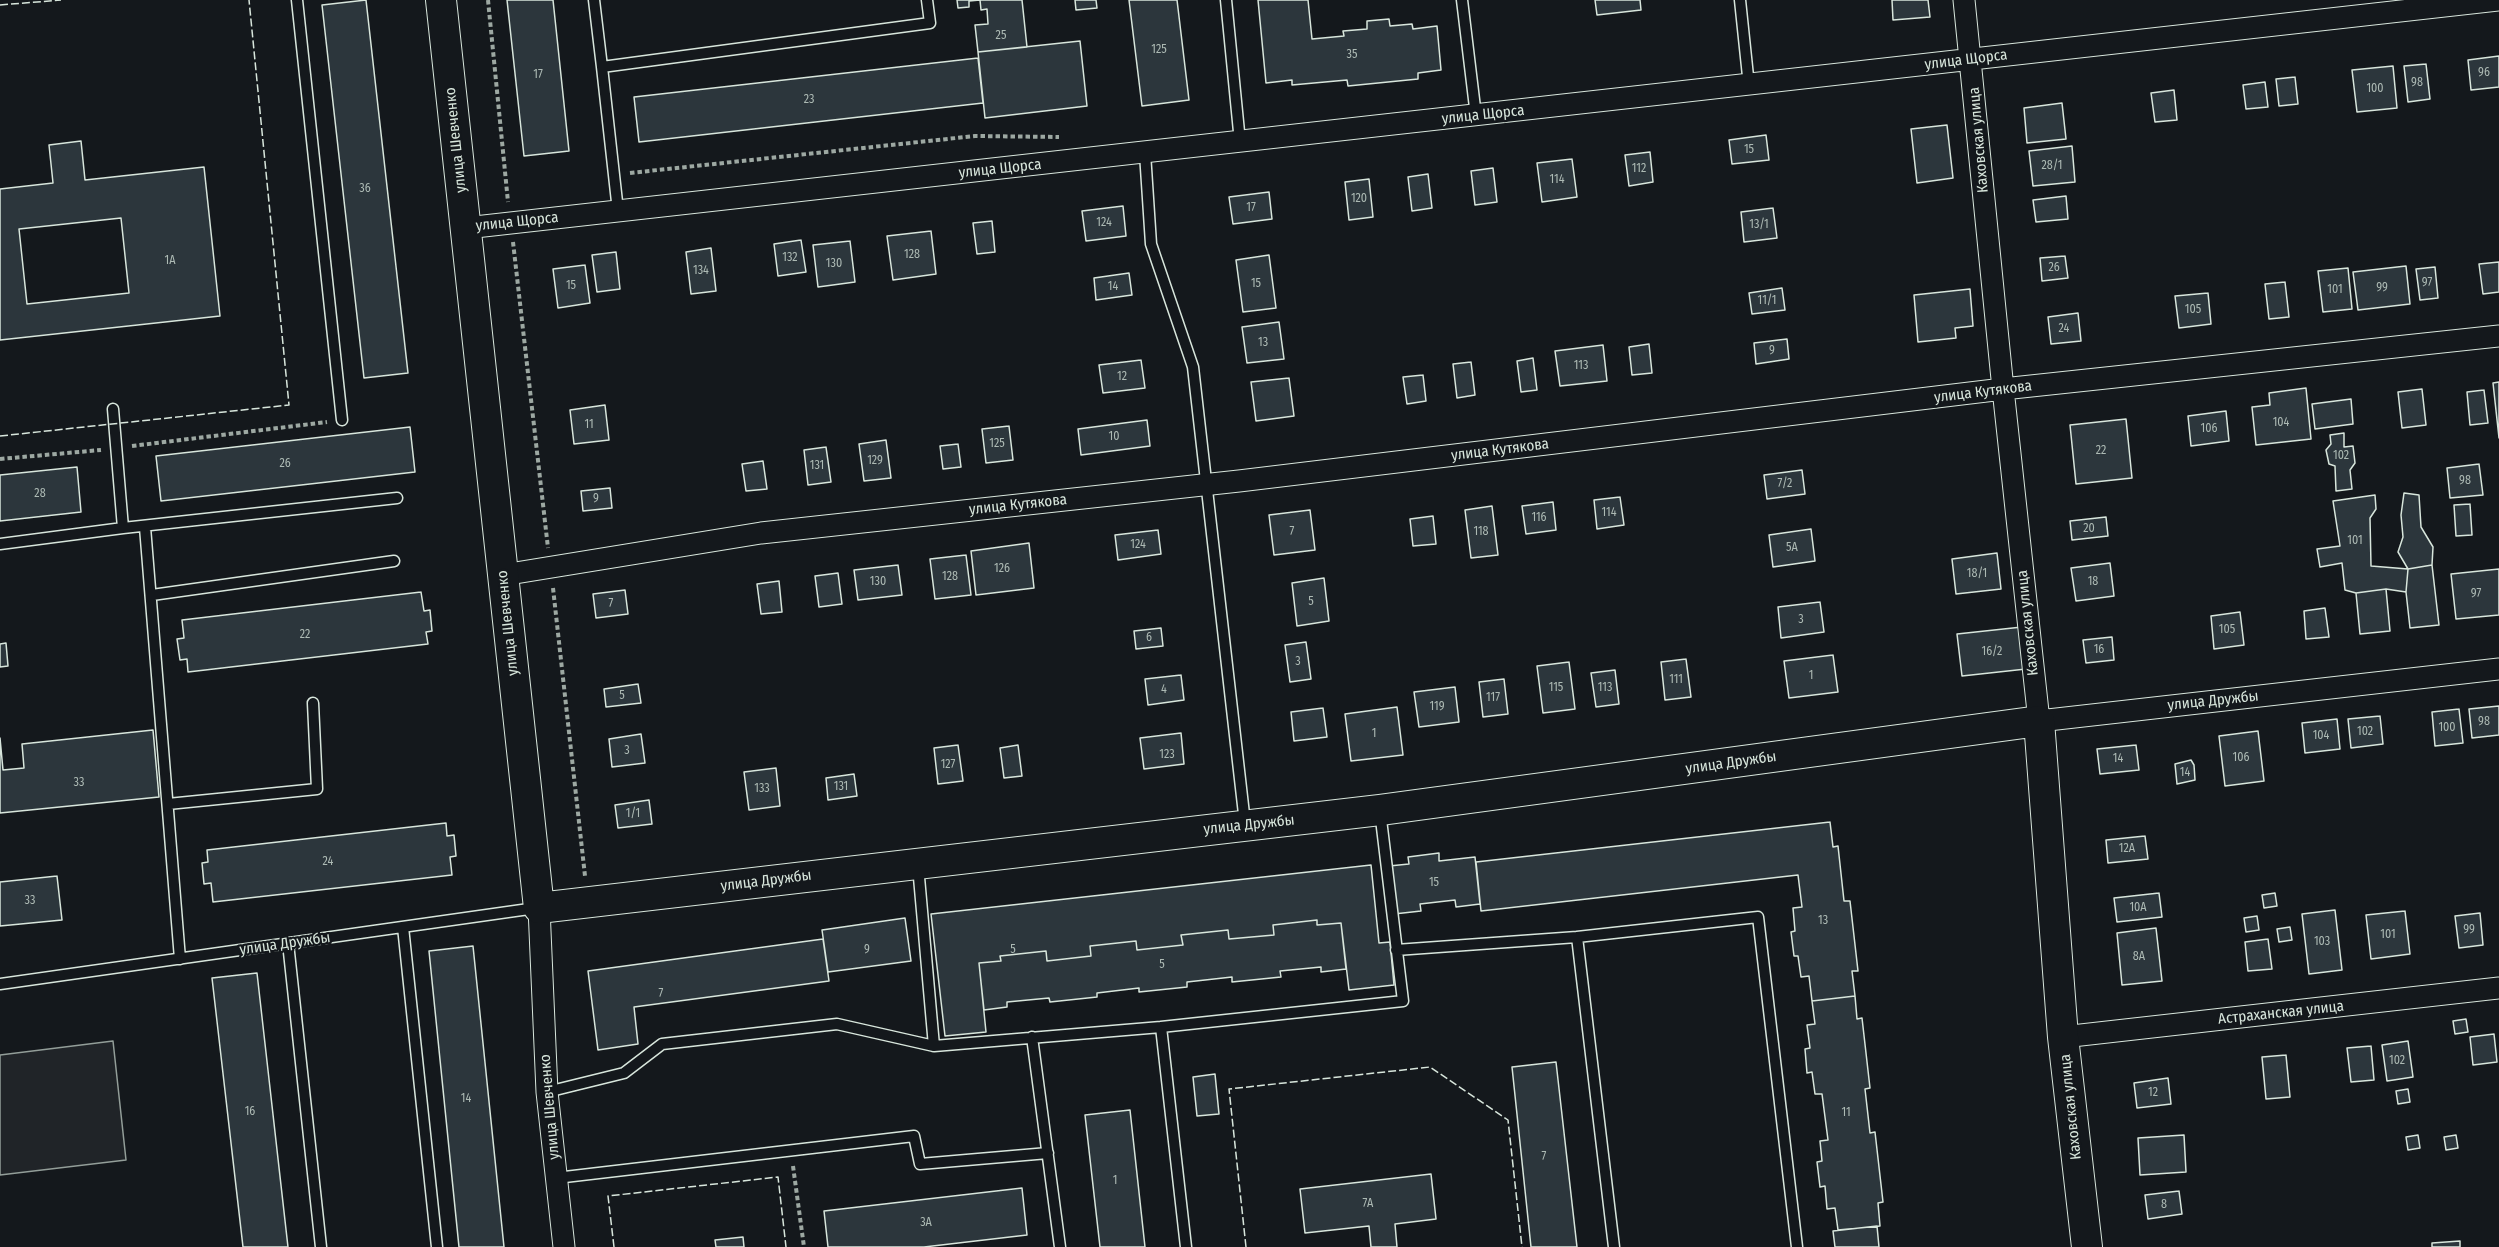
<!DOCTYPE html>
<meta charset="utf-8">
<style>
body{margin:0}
canvas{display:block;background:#14181c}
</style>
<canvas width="2499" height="1247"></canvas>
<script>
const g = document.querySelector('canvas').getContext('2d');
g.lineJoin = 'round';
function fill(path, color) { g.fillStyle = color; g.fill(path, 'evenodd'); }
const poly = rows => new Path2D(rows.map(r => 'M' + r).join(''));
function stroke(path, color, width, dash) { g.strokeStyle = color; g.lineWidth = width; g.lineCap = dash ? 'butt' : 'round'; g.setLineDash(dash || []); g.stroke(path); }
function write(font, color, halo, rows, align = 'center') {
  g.font = font + ' "Fira Sans Condensed",sans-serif'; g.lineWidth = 4.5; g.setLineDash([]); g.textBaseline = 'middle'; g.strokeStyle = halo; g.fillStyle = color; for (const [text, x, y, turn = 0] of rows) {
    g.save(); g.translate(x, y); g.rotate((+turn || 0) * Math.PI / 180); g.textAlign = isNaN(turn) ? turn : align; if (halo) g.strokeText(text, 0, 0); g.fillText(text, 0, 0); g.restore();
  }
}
const green = poly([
 [113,1041,126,1160,0,1175,0,1055,113,1041]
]);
fill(green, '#202428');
stroke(green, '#939e99', 1.5);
const building = poly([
 [366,0,408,373,364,378,322,5,366,0],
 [507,0,553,0,569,151,524,156,507,0],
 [957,0,1022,0,1027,47,978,52,975,25,988,24,987,9,981,10,980,0,969,1,969,7,958,8,957,0],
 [1075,0,1096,0,1097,8,1076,10,1075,0],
 [1129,0,1177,0,1189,100,1142,106,1129,0],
 [1258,0,1308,0,1312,39,1344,36,1343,31,1367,29,1367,21,1389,19,1390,26,1412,24,1413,29,1437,26,1441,70,1418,73,1418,79,1348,86,1347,80,1292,85,1292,80,1266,83,1258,0],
 [1595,0,1640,0,1641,10,1597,15,1595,0],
 [1892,0,1928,0,1930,17,1893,20,1892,0],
 [1080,41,1087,106,985,118,978,52,1080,41],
 [2499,56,2499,87,2471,90,2468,60,2499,56],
 [978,58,983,103,639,142,634,97,978,58],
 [2426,64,2430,99,2408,102,2404,66,2426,64],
 [2393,66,2397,108,2357,112,2352,70,2393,66],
 [2295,77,2298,104,2279,106,2276,79,2295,77],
 [2265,82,2268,107,2246,109,2243,85,2265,82],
 [2174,90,2177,120,2155,122,2151,93,2174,90],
 [2062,103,2066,139,2027,143,2024,108,2062,103],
 [1947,125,1953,178,1917,183,1911,129,1947,125],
 [1766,135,1769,160,1732,164,1729,140,1766,135],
 [81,141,85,180,204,167,220,316,0,340,0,189,53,183,49,145,81,141],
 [121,218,129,293,27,304,19,229,121,218],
 [2072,146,2075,182,2033,186,2029,151,2072,146],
 [1650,152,1653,182,1629,186,1625,155,1650,152],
 [1572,159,1577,197,1542,202,1537,163,1572,159],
 [1493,168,1497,202,1475,205,1471,171,1493,168],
 [1428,174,1432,208,1412,211,1408,177,1428,174],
 [1369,179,1373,217,1349,220,1345,182,1369,179],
 [1269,192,1272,219,1233,224,1229,197,1269,192],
 [2066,196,2068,219,2036,222,2033,200,2066,196],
 [1123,206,1126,236,1086,241,1082,211,1123,206],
 [1773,208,1777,238,1744,242,1741,212,1773,208],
 [992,221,995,252,977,254,973,223,992,221],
 [931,231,936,274,893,280,887,236,931,231],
 [801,240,806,272,778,276,774,244,801,240],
 [850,241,855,282,818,287,813,245,850,241],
 [711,248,716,291,691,294,686,252,711,248],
 [616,252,620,289,597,292,592,255,616,252],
 [1269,255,1276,308,1243,312,1236,260,1269,255],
 [2065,256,2068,278,2042,281,2040,258,2065,256],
 [2499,262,2499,292,2483,294,2479,264,2499,262],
 [585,265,590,303,558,308,553,269,585,265],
 [2406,266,2410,304,2358,310,2353,272,2406,266],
 [2435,267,2438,298,2420,300,2416,269,2435,267],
 [2348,268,2352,309,2323,312,2318,271,2348,268],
 [1129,273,1132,295,1096,300,1094,278,1129,273],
 [2285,282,2289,317,2269,319,2265,284,2285,282],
 [1782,288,1785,310,1752,314,1749,293,1782,288],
 [1970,289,1973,326,1955,328,1956,338,1918,342,1914,295,1970,289],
 [2208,293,2211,324,2179,328,2175,296,2208,293],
 [2078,313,2081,341,2051,344,2048,317,2078,313],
 [1279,322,1284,359,1247,363,1242,327,1279,322],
 [1787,339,1789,359,1756,364,1754,343,1787,339],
 [1649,344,1652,373,1632,375,1629,347,1649,344],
 [1603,345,1607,381,1560,386,1555,351,1603,345],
 [1533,358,1537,390,1521,392,1517,361,1533,358],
 [1141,360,1145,388,1103,393,1099,365,1141,360],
 [1471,362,1475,395,1457,398,1453,364,1471,362],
 [1423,375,1426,401,1407,404,1403,377,1423,375],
 [1289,378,1294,416,1256,421,1251,382,1289,378],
 [2499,382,2499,438,2493,383,2499,382],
 [2306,388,2311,439,2256,445,2252,407,2270,405,2269,393,2306,388],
 [2422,389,2426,425,2402,428,2398,392,2422,389],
 [2484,390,2488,423,2470,425,2467,392,2484,390],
 [2351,399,2353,424,2315,429,2312,404,2351,399],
 [605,405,609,440,574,444,570,410,605,405],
 [2226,411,2229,441,2191,446,2188,416,2226,411],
 [2126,419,2132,478,2076,484,2070,425,2126,419],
 [1147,420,1150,446,1081,455,1078,429,1147,420],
 [1009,426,1013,460,986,463,982,429,1009,426],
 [410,427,415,472,161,501,156,456,410,427],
 [2344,433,2344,447,2353,446,2355,463,2350,470,2352,489,2336,491,2335,466,2329,464,2326,450,2331,444,2330,435,2344,433],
 [886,440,891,478,864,481,859,444,886,440],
 [958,444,961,467,943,469,940,446,958,444],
 [826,447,831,482,808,485,804,450,826,447],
 [763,461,767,489,746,491,742,464,763,461],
 [2479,464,2483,495,2450,498,2447,468,2479,464],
 [77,467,81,512,0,521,0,475,77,467],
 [1802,470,1805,494,1767,499,1764,475,1802,470],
 [610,488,612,508,583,511,581,491,610,488],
 [2404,493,2419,495,2421,527,2433,547,2432,565,2408,569,2398,552,2403,537,2401,515,2404,493],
 [2375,495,2376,509,2370,518,2371,566,2408,569,2406,592,2386,589,2356,593,2345,590,2342,563,2320,567,2317,549,2340,546,2333,501,2375,495],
 [1620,497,1624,525,1597,529,1594,500,1620,497],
 [1553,502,1556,530,1526,534,1522,506,1553,502],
 [2470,504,2472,535,2456,536,2454,505,2470,504],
 [1492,506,1498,555,1471,558,1465,510,1492,506],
 [1310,510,1315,550,1274,555,1269,515,1310,510],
 [1433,516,1436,544,1413,546,1410,519,1433,516],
 [2106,517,2108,536,2072,540,2070,521,2106,517],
 [1811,529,1815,561,1773,567,1769,535,1811,529],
 [1158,530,1161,554,1118,560,1115,535,1158,530],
 [1029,543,1034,588,976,595,971,551,1029,543],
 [1997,553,2001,589,1956,594,1952,559,1997,553],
 [966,555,971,595,935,599,930,559,966,555],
 [2110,563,2114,596,2076,601,2071,568,2110,563],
 [898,565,902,595,858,600,854,570,898,565],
 [2432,565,2439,625,2410,628,2406,592,2408,569,2432,565],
 [2499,569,2499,615,2456,619,2451,574,2499,569],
 [838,573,842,604,819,607,815,576,838,573],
 [1324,578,1329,621,1297,626,1292,583,1324,578],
 [779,581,782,612,761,614,757,584,779,581],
 [2386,589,2390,631,2360,634,2356,593,2386,589],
 [625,590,628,614,596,618,593,594,625,590],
 [421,592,424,611,430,610,432,631,426,632,428,644,188,672,187,659,180,660,177,639,184,638,182,620,421,592],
 [1820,602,1824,632,1781,638,1778,607,1820,602],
 [2325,608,2329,637,2306,639,2304,611,2325,608],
 [2240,612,2244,645,2214,649,2211,616,2240,612],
 [2022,627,2026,669,1962,676,1957,634,2022,627],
 [1161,628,1163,646,1136,649,1134,631,1161,628],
 [2112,637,2114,660,2086,663,2083,640,2112,637],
 [1306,642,1311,679,1290,682,1285,645,1306,642],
 [6,643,8,666,0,667,0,644,6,643],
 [1833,655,1838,692,1789,698,1784,661,1833,655],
 [1686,659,1691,697,1665,700,1661,662,1686,659],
 [1569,662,1575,709,1543,713,1537,666,1569,662],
 [1615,670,1619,704,1596,707,1591,673,1615,670],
 [1181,675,1184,700,1148,705,1145,679,1181,675],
 [1504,679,1508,714,1483,717,1479,682,1504,679],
 [638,684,641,703,606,707,604,689,638,684],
 [1455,687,1459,722,1419,727,1414,692,1455,687],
 [2499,706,2499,735,2472,738,2469,709,2499,706],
 [1397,707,1403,755,1351,761,1345,714,1397,707],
 [1323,708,1327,737,1294,741,1291,712,1323,708],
 [2459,709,2463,743,2435,746,2432,712,2459,709],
 [2380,716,2383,744,2351,748,2348,719,2380,716],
 [2337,719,2340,749,2305,753,2302,723,2337,719],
 [153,730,159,797,0,813,0,738,3,770,24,768,22,744,153,730],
 [2258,731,2264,781,2225,786,2219,736,2258,731],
 [1181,733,1184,764,1144,769,1140,738,1181,733],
 [641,734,645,763,612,767,609,739,641,734],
 [958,745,963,781,938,784,934,748,958,745],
 [1018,745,1022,776,1004,778,1000,748,1018,745],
 [2136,745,2139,770,2100,774,2097,749,2136,745],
 [2191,760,2194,765,2195,780,2177,784,2175,764,2191,760],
 [776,768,780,806,749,810,744,772,776,768],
 [854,774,857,796,828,800,826,778,854,774],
 [649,800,652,824,618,828,615,805,649,800],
 [1830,822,1833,847,1838,846,1844,901,1850,901,1858,971,1852,971,1855,996,1812,1001,1809,976,1801,977,1798,956,1794,956,1791,932,1795,931,1793,908,1802,907,1798,875,1481,911,1476,862,1830,822],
 [446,823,447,836,454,835,456,856,450,857,452,875,213,902,211,883,204,884,202,863,208,862,207,850,446,823],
 [2145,836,2148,859,2108,863,2106,840,2145,836],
 [1439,853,1439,861,1475,857,1480,904,1456,907,1455,900,1420,904,1421,911,1394,914,1389,866,1409,864,1408,857,1439,853],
 [1371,865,1379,943,1390,942,1394,985,1349,990,1341,923,1317,925,1317,920,1273,925,1274,935,1229,939,1228,930,1181,935,1183,945,1137,950,1136,941,1090,946,1091,956,1047,961,1046,951,1000,956,1001,961,979,963,986,1032,945,1036,931,914,1371,865],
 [57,876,62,920,0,926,0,882,57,876],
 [2159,893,2162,917,2117,922,2114,898,2159,893],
 [2275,893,2277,906,2264,908,2262,895,2275,893],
 [2335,910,2342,970,2309,974,2302,914,2335,910],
 [2405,911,2410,954,2371,959,2366,915,2405,911],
 [2480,913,2483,945,2459,948,2455,916,2480,913],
 [2257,916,2259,930,2246,932,2244,918,2257,916],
 [905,918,911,961,828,972,822,930,905,918],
 [1317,920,1317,925,1341,923,1346,969,1321,972,1321,967,1280,971,1281,977,1232,982,1232,977,1187,982,1187,987,1139,992,1139,988,1097,993,1097,997,1050,1002,1049,998,1007,1002,1007,1007,984,1010,979,963,1001,961,1000,956,1046,951,1047,961,1091,956,1090,946,1136,941,1137,950,1183,945,1181,935,1228,930,1229,939,1274,935,1273,925,1317,920],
 [2290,927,2292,940,2279,942,2277,929,2290,927],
 [2156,928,2162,981,2122,985,2117,933,2156,928],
 [823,939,829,981,634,1007,638,1044,598,1050,588,971,823,939],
 [2268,939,2272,969,2248,971,2245,942,2268,939],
 [473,946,504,1247,459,1247,429,951,473,946],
 [257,973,288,1247,243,1247,212,978,257,973],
 [1855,996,1857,1019,1862,1018,1870,1088,1865,1089,1870,1133,1875,1132,1883,1202,1878,1203,1880,1226,1838,1230,1835,1208,1827,1209,1825,1186,1820,1187,1817,1162,1822,1161,1820,1141,1828,1140,1822,1094,1815,1094,1812,1072,1807,1073,1805,1049,1810,1048,1807,1025,1815,1024,1812,1001,1855,996],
 [2466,1019,2468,1032,2455,1034,2453,1021,2466,1019],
 [2494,1034,2497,1062,2473,1065,2470,1037,2494,1034],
 [2408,1041,2413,1077,2387,1081,2382,1045,2408,1041],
 [2371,1046,2374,1080,2351,1082,2347,1048,2371,1046],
 [2286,1055,2290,1097,2266,1099,2262,1057,2286,1055],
 [1556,1062,1577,1247,1531,1247,1512,1067,1556,1062],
 [1215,1074,1219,1114,1197,1116,1193,1077,1215,1074],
 [2168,1078,2171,1104,2137,1108,2134,1083,2168,1078],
 [2408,1089,2410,1102,2398,1104,2396,1091,2408,1089],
 [1130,1110,1145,1247,1100,1247,1085,1115,1130,1110],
 [2184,1135,2186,1172,2140,1175,2138,1138,2184,1135],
 [2418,1135,2420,1148,2408,1150,2406,1137,2418,1135],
 [2456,1135,2458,1148,2446,1150,2444,1137,2456,1135],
 [1431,1174,1436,1219,1395,1224,1397,1247,1371,1247,1369,1226,1305,1233,1300,1189,1431,1174],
 [1022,1188,1027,1235,924,1247,828,1247,824,1211,1022,1188],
 [2179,1191,2182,1214,2148,1219,2145,1195,2179,1191],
 [1877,1226,1879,1247,1835,1247,1833,1231,1877,1226],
 [743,1237,744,1247,716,1247,715,1240,743,1237],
 [2460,1241,2460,1247,2432,1247,2432,1243,2460,1241]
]);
fill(building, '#2c363c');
stroke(building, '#d8e6dc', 1.5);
const lane = poly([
 [297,0,342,420],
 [594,0,602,67],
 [1226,0,1240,142],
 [1462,0,1476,116],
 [1740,0,1749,86],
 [1145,153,1151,244,1193,367,1245,823],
 [618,211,602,67,930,23,927,0],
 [113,409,123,528,397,498],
 [145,527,180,959],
 [0,544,123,528],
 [152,595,394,561],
 [168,804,317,789,313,703],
 [918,866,934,1046],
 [403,927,437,1247],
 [1577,937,1758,917,1797,1247],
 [288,943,321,1247],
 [1396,950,1577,937,1614,1247],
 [0,984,536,908],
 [1161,1027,1403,1001,1380,811],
 [1032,1037,1060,1247],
 [547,1092,624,1073,662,1044,837,1024,934,1046,1161,1027,1186,1247],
 [556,1178,914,1136,920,1164,1048,1153]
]);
const street = poly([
 [1964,0,2003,389,2039,721,2499,669],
 [466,228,2499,0],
 [503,575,761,533,1239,481,2003,389,2499,336],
 [539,908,547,1092,564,1247],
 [2063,1037,2499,988]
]);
const secondary = poly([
 [441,0,539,908,1380,810,2039,721,2063,1037,2087,1247]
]);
stroke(lane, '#d8e6dc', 13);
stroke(street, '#d8e6dc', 23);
stroke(secondary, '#d8e6dc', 32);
stroke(poly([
 [488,0,508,202],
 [630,173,975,136,1059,137],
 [513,242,548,548],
 [132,446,327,422],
 [0,459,101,450],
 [553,588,585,876],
 [793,1166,804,1247]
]), '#9da8a2', 4, [4.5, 3]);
stroke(lane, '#14181c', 10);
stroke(street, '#14181c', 21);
stroke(secondary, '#14181c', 30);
stroke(poly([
 [0,5,61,0],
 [0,436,289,405,249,0],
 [614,1247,608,1196,778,1177,786,1247],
 [1246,1247,1229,1089,1430,1067,1508,1120,1522,1247]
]), '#d8e6dc', 1.5, [8, 3]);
write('12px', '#adbab4', null, [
 ["25",1001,36],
 ["125",1159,50],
 ["35",1352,55],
 ["96",2484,73],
 ["17",538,75],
 ["98",2417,83],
 ["100",2375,89],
 ["23",809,100],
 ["15",1749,150],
 ["28/1",2052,166],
 ["112",1639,169],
 ["114",1557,180],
 ["36",365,189],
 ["120",1359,199],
 ["17",1251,208],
 ["124",1104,223],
 ["13/1",1759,225],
 ["128",912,255],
 ["132",790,258],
 ["1А",170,261],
 ["130",834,264],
 ["26",2054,268],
 ["134",701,271],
 ["97",2427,283],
 ["15",1256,284],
 ["15",571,286],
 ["14",1113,287],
 ["99",2382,288],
 ["101",2335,290],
 ["11/1",1767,301],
 ["105",2193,310],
 ["24",2064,329],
 ["13",1263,343],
 ["9",1772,351],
 ["113",1581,366],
 ["12",1122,377],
 ["104",2281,423],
 ["11",589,425],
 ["106",2209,429],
 ["10",1114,437],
 ["125",997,444],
 ["22",2101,451],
 ["102",2341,456],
 ["129",875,461],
 ["26",285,464],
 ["131",817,466],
 ["98",2465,481],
 ["7/2",1785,484],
 ["28",40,494],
 ["9",596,499],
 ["114",1609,513],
 ["116",1539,518],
 ["20",2089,529],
 ["7",1292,532],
 ["118",1481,532],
 ["101",2355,541],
 ["124",1138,545],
 ["5А",1792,548],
 ["126",1002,569],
 ["18/1",1977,574],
 ["128",950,577],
 ["130",878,582],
 ["18",2093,582],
 ["97",2476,594],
 ["5",1311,602],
 ["7",611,604],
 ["3",1801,620],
 ["105",2227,630],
 ["22",305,635],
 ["6",1149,638],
 ["16",2099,650],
 ["16/2",1992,652],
 ["3",1298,662],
 ["1",1811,676],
 ["111",1676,680],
 ["115",1556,688],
 ["113",1605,688],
 ["4",1164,690],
 ["5",622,696],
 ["117",1493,698],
 ["119",1437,707],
 ["98",2484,722],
 ["100",2447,728],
 ["102",2365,732],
 ["1",1374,734],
 ["104",2321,736],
 ["3",627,751],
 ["123",1167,755],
 ["106",2241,758],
 ["14",2118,759],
 ["127",948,765],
 ["14",2185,773],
 ["33",79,783],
 ["131",841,787],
 ["133",762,789],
 ["1/1",633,814],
 ["12А",2127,849],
 ["24",328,862],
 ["15",1434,883],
 ["33",30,901],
 ["10А",2138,908],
 ["13",1823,921],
 ["99",2469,930],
 ["101",2388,935],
 ["103",2322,942],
 ["9",867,950],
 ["5",1013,950],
 ["8А",2139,957],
 ["5",1162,965],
 ["7",661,994],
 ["102",2397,1061],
 ["12",2153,1093],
 ["14",466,1099],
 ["16",250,1112],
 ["11",1846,1113],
 ["7",1544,1157],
 ["1",1115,1181],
 ["7А",1368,1204],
 ["8",2164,1205],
 ["3А",926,1223]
]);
write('15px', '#d8e6dc', '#14181c', [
 ["улица Щорса",1966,60,-7],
 ["улица Щорса",1483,115,-6],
 ["улица Шевченко",456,140,-96],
 ["Каховская улица",1979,140,-95],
 ["улица Щорса",1000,169,-6],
 ["улица Щорса",517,222,-6],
 ["улица Кутякова",1983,392,-7],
 ["улица Кутякова",1500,450,-7],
 ["улица Кутякова",1018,505,-6],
 ["улица Шевченко",508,623,-96],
 ["Каховская улица",2028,623,-96],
 ["улица Дружбы",2213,701,-6],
 ["улица Дружбы",1731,763,-8],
 ["улица Дружбы",1249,825,-6],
 ["улица Дружбы",766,881,-7],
 ["улица Дружбы",285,944,-8],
 ["Астраханская улица",2281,1013,-6],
 ["улица Шевченко",550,1107,-95],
 ["Каховская улица",2071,1107,-96]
]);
</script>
